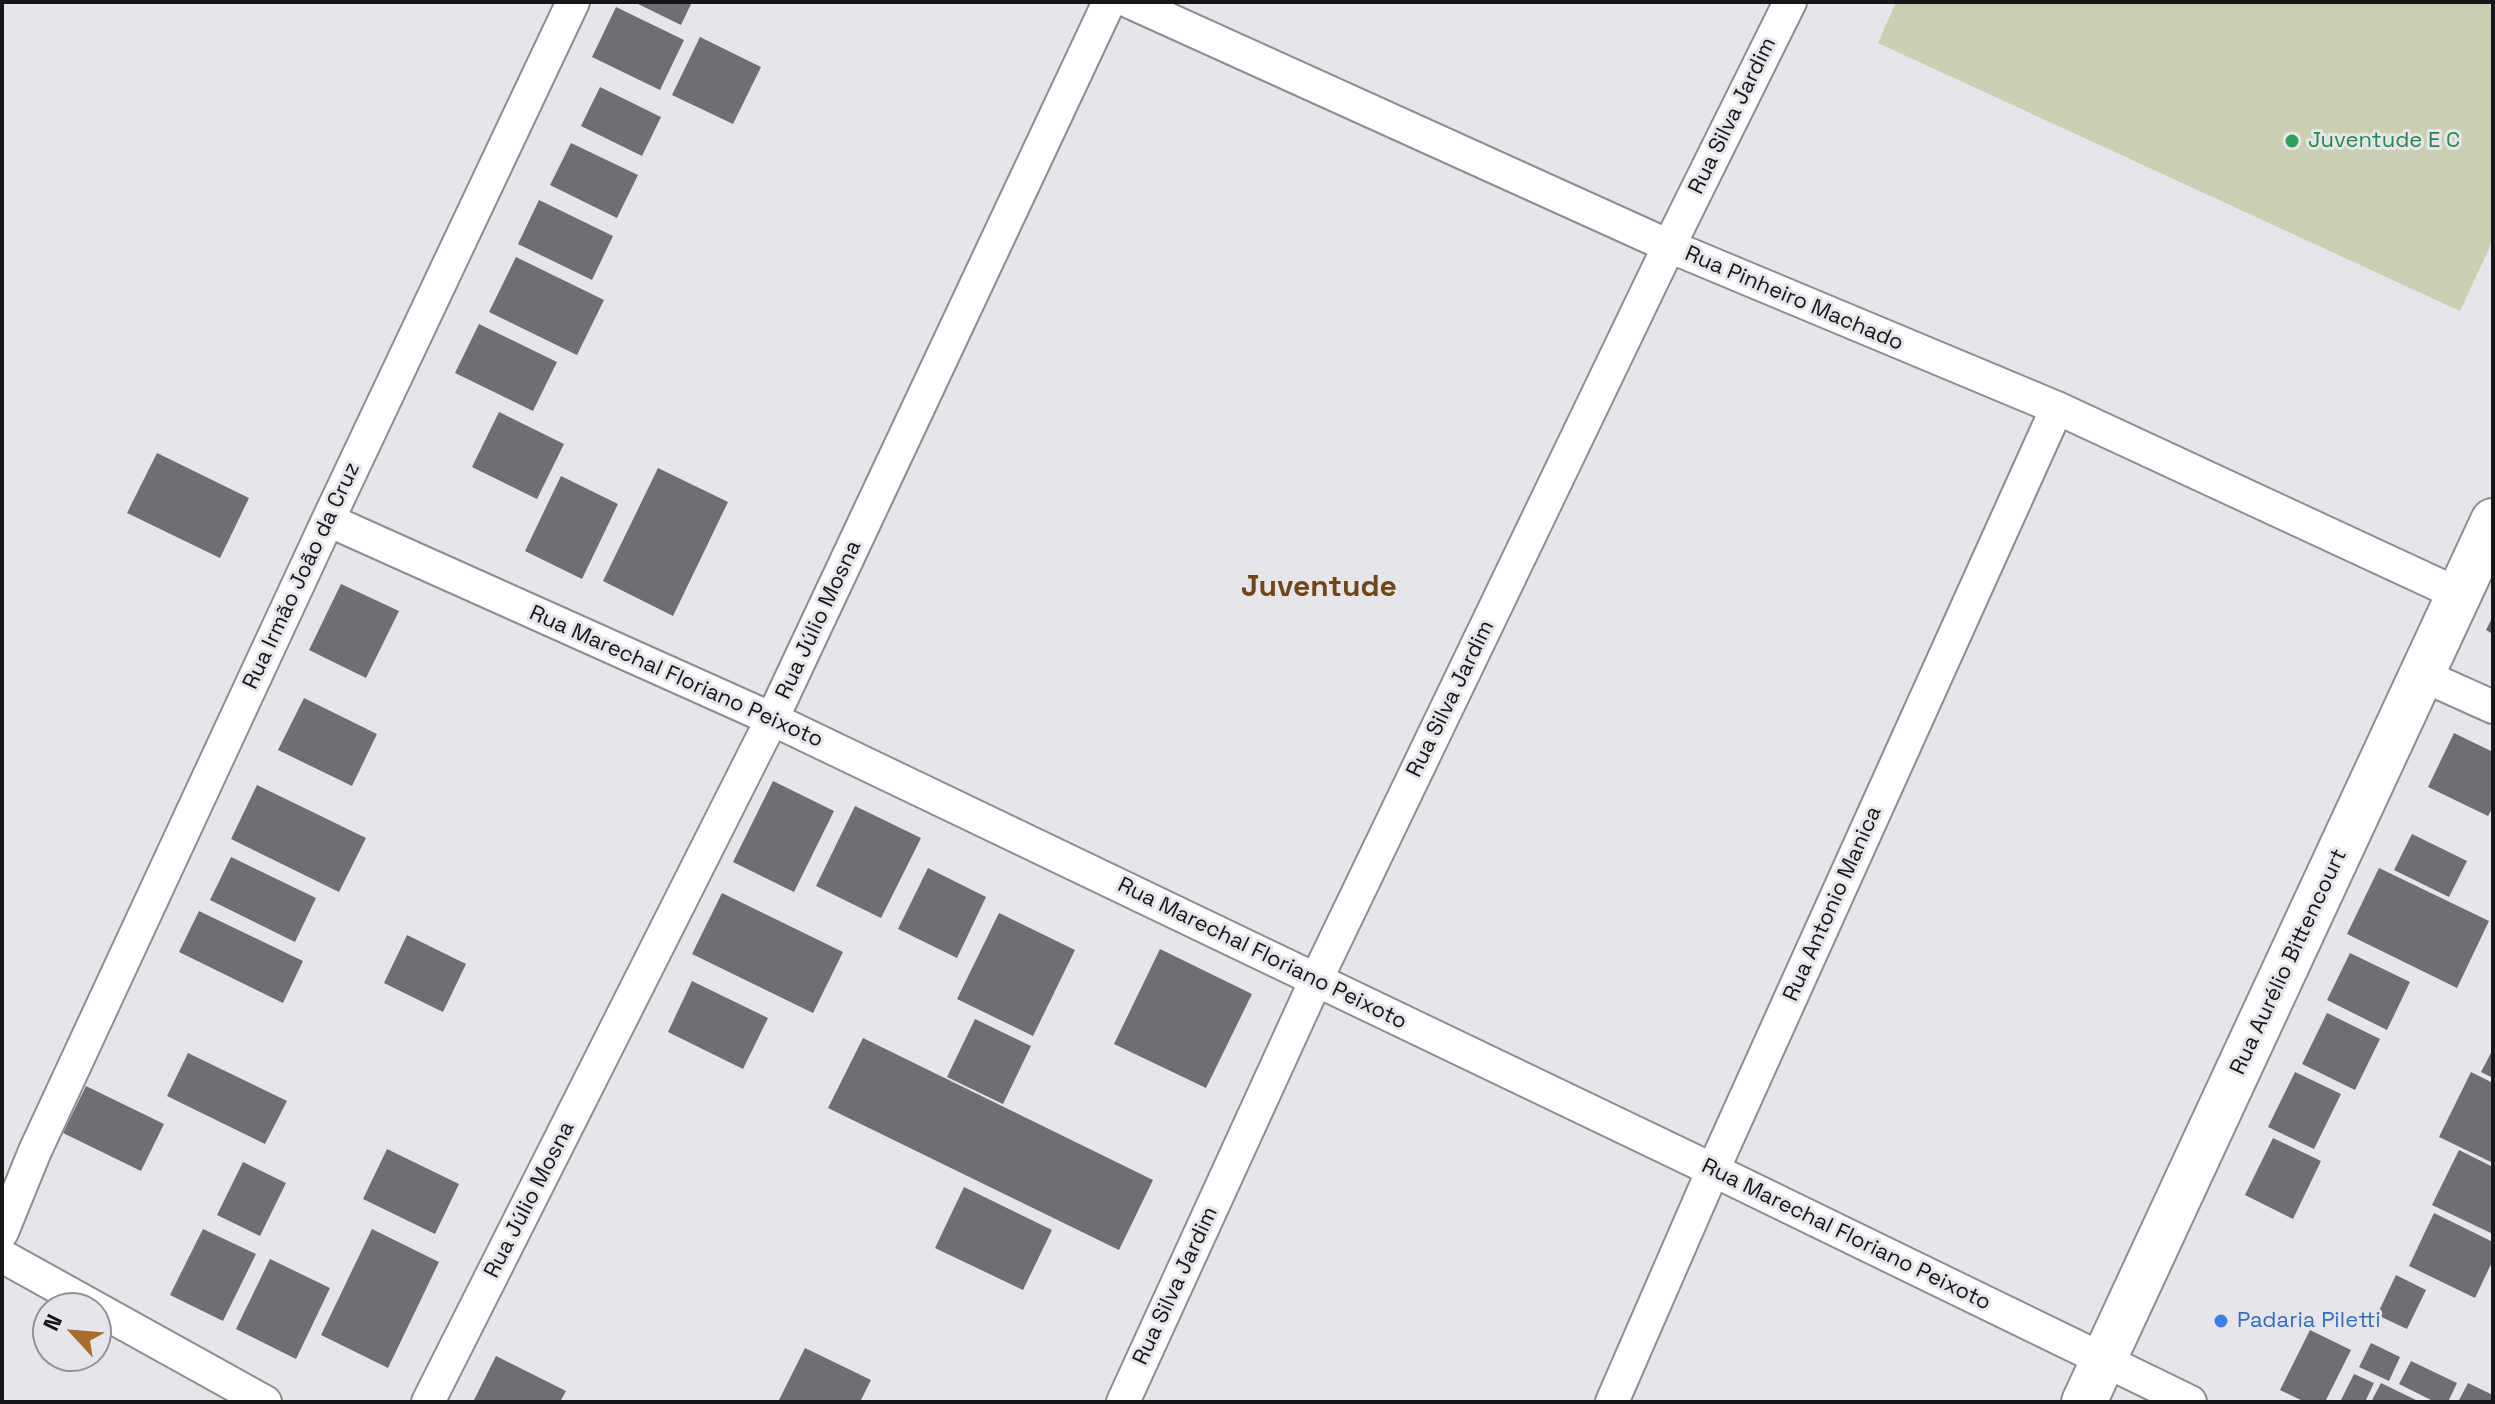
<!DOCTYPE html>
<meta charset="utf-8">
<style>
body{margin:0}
#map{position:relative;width:2495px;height:1404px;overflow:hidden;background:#e6e5e9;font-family:"Space Grotesk",sans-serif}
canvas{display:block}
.frame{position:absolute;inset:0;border:4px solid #161618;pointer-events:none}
.north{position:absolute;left:32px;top:1292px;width:80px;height:80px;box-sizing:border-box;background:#e6e5e9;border:2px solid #939295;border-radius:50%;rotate:296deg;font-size:22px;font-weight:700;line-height:32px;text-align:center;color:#161618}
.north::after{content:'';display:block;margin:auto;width:28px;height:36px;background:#a86d2e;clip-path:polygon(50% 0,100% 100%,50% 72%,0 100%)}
</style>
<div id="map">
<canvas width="2495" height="1404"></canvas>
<div class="frame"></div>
<div class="north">N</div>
</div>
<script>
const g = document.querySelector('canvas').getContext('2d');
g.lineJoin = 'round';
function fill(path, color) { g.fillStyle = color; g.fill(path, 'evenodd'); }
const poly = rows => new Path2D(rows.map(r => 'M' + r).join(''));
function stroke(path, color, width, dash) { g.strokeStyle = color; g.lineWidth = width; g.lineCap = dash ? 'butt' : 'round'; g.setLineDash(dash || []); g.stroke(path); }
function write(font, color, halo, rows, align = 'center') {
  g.font = font + ' "Space Grotesk",sans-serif'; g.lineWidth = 6; g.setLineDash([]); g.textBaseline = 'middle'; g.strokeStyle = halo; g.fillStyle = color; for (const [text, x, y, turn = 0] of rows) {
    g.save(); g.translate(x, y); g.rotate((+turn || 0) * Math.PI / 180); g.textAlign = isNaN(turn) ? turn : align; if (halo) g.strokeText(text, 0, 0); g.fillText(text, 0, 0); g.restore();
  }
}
fill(poly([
 [1896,2,2493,2,2493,240,2460,311,1878,43]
]), '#c9d0b2');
fill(poly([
 [634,2,692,2,681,25],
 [616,7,684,40,660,90,592,57],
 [700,37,761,67,733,124,672,95],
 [600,87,661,117,642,156,581,126],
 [571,143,638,175,617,218,550,185],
 [539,200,613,236,592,280,518,244],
 [516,257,604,300,577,355,489,312],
 [479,324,557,362,533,411,455,373],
 [499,412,564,444,537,499,472,467],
 [157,453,249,498,220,558,127,513],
 [658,468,728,502,673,616,603,581],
 [561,476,618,504,582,579,525,551],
 [341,584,399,611,366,678,309,650],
 [2493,616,2493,634,2486,630],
 [304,698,377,734,352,786,278,750],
 [2454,733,2493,752,2493,807,2488,816,2428,787],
 [773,781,834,811,794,892,733,862],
 [257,785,366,838,339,892,231,839],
 [855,806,921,838,881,918,816,886],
 [2412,834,2467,861,2449,897,2394,870],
 [231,857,316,898,295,942,210,900],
 [928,868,986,897,957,958,898,929],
 [2379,868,2489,921,2457,988,2347,934],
 [722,893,843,952,813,1013,692,954],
 [199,911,303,961,283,1003,179,952],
 [999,913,1075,950,1033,1036,957,999],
 [407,935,466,964,443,1012,384,983],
 [1160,949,1252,994,1206,1088,1114,1044],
 [2350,953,2410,982,2387,1030,2327,1000],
 [692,981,768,1018,743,1069,668,1032],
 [2327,1013,2380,1039,2355,1090,2302,1064],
 [975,1019,1031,1046,1003,1104,947,1077],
 [863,1038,1153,1180,1119,1250,828,1108],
 [2493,1049,2493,1078,2481,1072],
 [188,1053,287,1101,265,1144,167,1096],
 [2295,1072,2341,1094,2314,1149,2268,1127],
 [2471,1072,2493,1083,2493,1163,2439,1137],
 [86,1086,164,1124,141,1171,63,1133],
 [2273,1138,2321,1161,2293,1219,2245,1195],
 [387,1149,459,1184,435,1234,363,1199],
 [2459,1150,2493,1167,2493,1234,2432,1205],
 [243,1162,286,1183,260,1236,217,1215],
 [964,1187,1052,1230,1023,1290,935,1248],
 [2434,1213,2493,1242,2493,1260,2475,1298,2409,1266],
 [203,1229,256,1254,223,1321,170,1295],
 [372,1229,439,1262,388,1368,321,1335],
 [270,1259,330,1288,296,1359,236,1329],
 [2396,1275,2426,1290,2407,1329,2377,1315],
 [2310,1330,2351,1350,2325,1402,2305,1402,2280,1390],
 [2371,1343,2400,1357,2389,1381,2359,1367],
 [805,1348,871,1380,860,1402,779,1400],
 [496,1356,566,1391,560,1402,473,1402],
 [2411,1361,2457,1383,2448,1402,2435,1402,2399,1384],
 [2354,1374,2374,1383,2365,1402,2340,1402],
 [2381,1383,2420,1402,2371,1402],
 [2468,1383,2493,1395,2493,1402,2458,1402]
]), '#6f6e72');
const street = poly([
 [1130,2,1669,246,2057,408,2458,594],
 [328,520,772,719,1713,1170,2190,1402],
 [2422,675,2493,707],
 [2,1232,35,1151,328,520,573,2],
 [2,1256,265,1402],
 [428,1402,772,719,1109,2],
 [1123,1402,1316,980,1669,246,1790,2],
 [1612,1402,1713,1170,2057,408]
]);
const secondary = poly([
 [2084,1402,2493,521]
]);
stroke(street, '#8d8d91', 36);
stroke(secondary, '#8d8d91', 48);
stroke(street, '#fff', 32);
stroke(secondary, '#fff', 44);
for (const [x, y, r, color] of [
 [2292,141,8,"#2e9e5b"],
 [2221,1321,8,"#3f7fe0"]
]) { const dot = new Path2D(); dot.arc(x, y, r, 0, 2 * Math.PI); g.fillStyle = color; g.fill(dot); stroke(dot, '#e6e5e9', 3); }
write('22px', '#161618', '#e6e5e9', [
 ["Rua Silva Jardim",1733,116,-64],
 ["Rua Pinheiro Machado",1794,299,23],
 ["Rua Irmão João da Cruz",302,576,-65],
 ["Rua Júlio Mosna",819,620,-65],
 ["Rua Marechal Floriano Peixoto",676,677,24],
 ["Rua Silva Jardim",1451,699,-64],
 ["Rua Antonio Manica",1833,904,-66],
 ["Rua Marechal Floriano Peixoto",1262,954,26],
 ["Rua Aurélio Bittencourt",2289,962,-65],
 ["Rua Júlio Mosna",530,1200,-63],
 ["Rua Marechal Floriano Peixoto",1846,1235,26],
 ["Rua Silva Jardim",1176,1286,-65]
]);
write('22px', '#27864d', '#e6e5e9', [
 ["Juventude E C",2308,141]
], 'left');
write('22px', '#366cbe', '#e6e5e9', [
 ["Padaria Piletti",2237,1321]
], 'left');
write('bold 30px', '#6e461a', '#e6e5e9', [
 ["Juventude",1319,588]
]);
</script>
